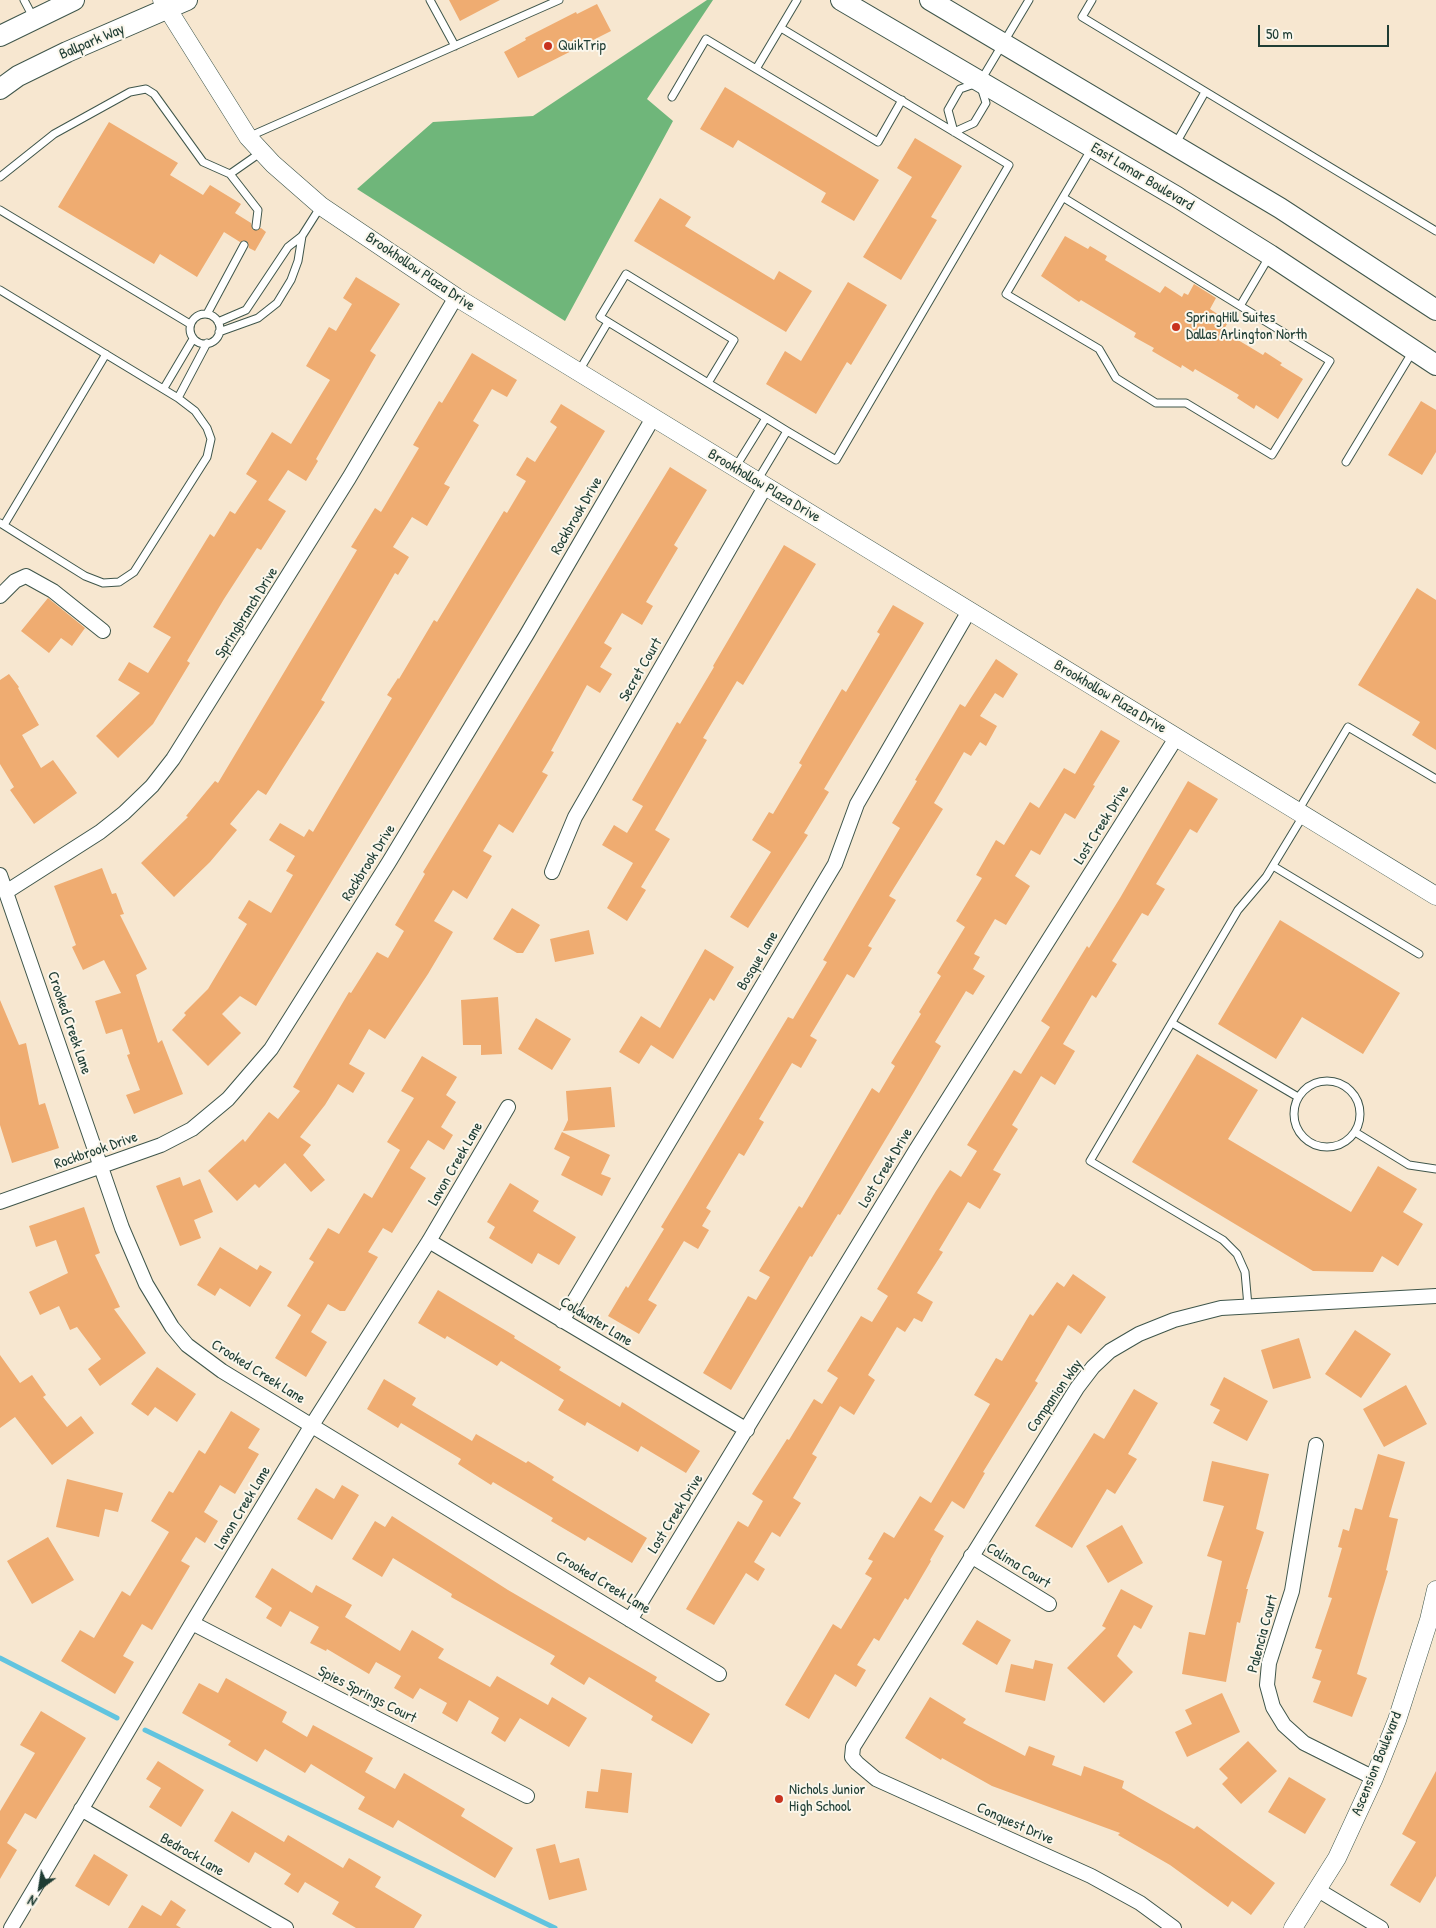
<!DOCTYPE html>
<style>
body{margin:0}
#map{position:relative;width:1436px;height:1928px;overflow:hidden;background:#f7e7d0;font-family:"Patrick Hand",sans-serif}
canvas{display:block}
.north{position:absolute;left:15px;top:1863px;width:50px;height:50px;-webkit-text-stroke:4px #fbf7ec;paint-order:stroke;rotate:211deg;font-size:14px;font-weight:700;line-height:20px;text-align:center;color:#1f3d34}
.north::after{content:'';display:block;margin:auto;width:18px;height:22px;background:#1f3d34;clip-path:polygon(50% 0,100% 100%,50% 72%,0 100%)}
.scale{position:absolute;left:1258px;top:25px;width:131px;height:22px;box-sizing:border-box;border:2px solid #1f3d34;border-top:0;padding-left:6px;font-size:15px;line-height:18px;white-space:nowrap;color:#1f3d34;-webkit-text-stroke:4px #fbf7ec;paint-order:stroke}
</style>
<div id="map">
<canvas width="1436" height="1928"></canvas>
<div class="north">N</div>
<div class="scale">50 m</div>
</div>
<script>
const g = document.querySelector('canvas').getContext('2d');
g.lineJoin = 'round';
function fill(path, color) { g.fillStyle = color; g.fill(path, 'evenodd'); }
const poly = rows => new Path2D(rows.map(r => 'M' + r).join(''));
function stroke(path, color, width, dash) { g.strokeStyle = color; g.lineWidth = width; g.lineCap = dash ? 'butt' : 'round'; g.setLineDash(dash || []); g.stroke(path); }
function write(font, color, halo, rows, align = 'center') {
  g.font = font + ' "Patrick Hand",sans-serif'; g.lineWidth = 4; g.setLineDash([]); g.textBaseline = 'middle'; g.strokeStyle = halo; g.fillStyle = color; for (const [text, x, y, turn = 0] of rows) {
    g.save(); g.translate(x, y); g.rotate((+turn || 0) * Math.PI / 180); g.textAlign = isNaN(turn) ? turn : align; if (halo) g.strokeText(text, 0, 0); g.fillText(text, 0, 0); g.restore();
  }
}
fill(poly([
 [707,0,713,0,647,99,673,121,565,321,357,189,433,122,533,116]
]), '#6fb67a');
stroke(poly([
 [0,1658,117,1718],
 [145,1730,555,1928]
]), '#61c4df', 5);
fill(poly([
 [449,0,500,0,460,21],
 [597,4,611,31,518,78,504,52,526,40,525,38,576,12,577,14],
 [725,87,879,180,854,221,821,202,826,193,738,140,733,148,700,129],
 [109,122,178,163,170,175,203,195,210,185,241,204,235,213,251,223,253,230,261,228,266,232,255,251,249,248,247,241,240,242,224,232,197,277,160,254,154,264,58,207],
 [915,138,962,166,931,217,937,220,901,280,863,257,912,177,897,168],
 [660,198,691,217,685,226,774,280,779,271,812,291,786,332,634,241],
 [1065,236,1088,249,1090,246,1107,256,1105,260,1160,293,1165,286,1182,297,1184,293,1188,295,1194,284,1216,298,1210,309,1219,315,1217,318,1227,324,1223,331,1263,355,1265,352,1282,363,1280,365,1303,379,1278,419,1256,405,1254,409,1237,398,1239,395,1195,369,1193,372,1182,365,1181,368,1152,351,1154,348,1134,337,1136,333,1081,300,1079,302,1041,276],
 [356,277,400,304,370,351,376,355,316,459,318,461,306,481,288,470,268,500,286,511,261,550,257,548,224,599,187,661,190,663,153,724,118,758,96,736,140,693,118,680,129,662,148,673,171,637,153,627,210,534,214,537,230,511,235,514,257,481,246,474,272,432,291,444,330,380,306,366,329,327,336,331,352,304,343,298],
 [848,282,887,305,851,365,847,362,816,414,766,384,785,351,801,361],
 [472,353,517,380,507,397,492,389,473,421,479,425,444,484,450,487,427,526,412,517,393,547,409,557,398,575,395,573,321,700,325,702,266,795,258,790,230,824,237,830,210,862,174,897,141,863,188,817,186,816,215,781,218,783,357,550,351,547,375,508,381,512,419,448,413,445,439,401,442,403],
 [1421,401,1436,410,1436,452,1422,475,1388,455],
 [561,404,605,431,256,1006,240,996,222,1014,241,1033,208,1066,172,1030,186,1015,184,1013,208,989,247,924,238,918,249,900,271,913,293,875,286,871,295,856,269,840,280,823,304,837,309,829,313,832,392,698,387,695,398,678,399,679,434,620,437,622,504,511,507,513,526,481,516,475,527,457,535,462,557,427,550,422],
 [670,467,707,490,674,545,678,548,646,602,653,606,642,625,622,613,604,643,612,648,600,667,612,674,600,693,587,685,551,751,554,752,542,772,548,775,513,833,499,824,483,851,492,856,467,899,453,890,434,921,453,932,428,974,385,1039,369,1029,349,1064,365,1073,353,1093,338,1084,325,1105,300,1137,311,1145,303,1155,325,1180,311,1192,285,1163,259,1188,255,1184,237,1201,208,1171,243,1139,245,1142,269,1112,278,1119,300,1091,293,1087,349,992,351,993,377,952,388,958,404,931,395,925,425,874,423,872],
 [784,545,816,564,743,685,737,681,703,738,707,740,655,830,670,839,641,887,646,890,627,921,607,908,633,863,602,845,614,825,627,833,643,806,632,800,677,722,680,724,714,667,713,666],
 [1417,588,1436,600,1436,750,1412,735,1420,722,1358,685],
 [48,598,85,628,72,646,61,638,49,653,21,631],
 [893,605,924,623,824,789,829,792,804,833,808,835,748,928,730,917,771,852,752,840,769,812,773,814,802,765,799,763,842,689,846,692,880,634,877,632],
 [996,659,1018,674,1003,698,995,693,980,716,997,726,986,746,980,742,971,756,964,752,934,803,943,809,889,896,896,900,868,946,872,948,854,978,847,974,810,1036,817,1040,801,1068,792,1063,759,1119,764,1122,744,1156,739,1153,706,1208,711,1211,702,1226,709,1230,698,1249,684,1241,648,1300,657,1305,639,1334,608,1316,626,1286,628,1288,664,1229,661,1227,788,1017,793,1019,827,962,823,960,900,828,892,823,917,781,915,780,960,704,965,707],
 [9,674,19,687,18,688,39,725,22,735,41,768,53,760,77,793,34,824,10,790,14,787,0,764,0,680],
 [1101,730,1120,741,1093,785,1095,786,1075,819,1065,813,1040,855,1031,850,1015,876,1030,886,1006,925,995,919,974,954,980,957,973,969,985,976,973,995,966,991,935,1042,941,1046,914,1092,840,1215,838,1214,812,1257,810,1256,731,1390,703,1373,748,1296,756,1300,770,1277,759,1271,799,1206,802,1208,872,1088,879,1093,895,1066,891,1063,921,1014,919,1012,941,976,937,973,965,927,956,921,982,878,976,875,996,840,1004,845,1030,802,1039,808,1064,768,1075,774],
 [1188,781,1218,799,1197,833,1190,829,1156,884,1165,889,1148,916,1142,913,1112,961,1117,964,1096,998,1092,995,1063,1044,1075,1051,1055,1085,1041,1076,1012,1125,1018,1129,993,1170,1001,1174,980,1209,968,1202,939,1250,943,1252,917,1293,933,1302,922,1322,914,1318,905,1332,897,1327,868,1375,875,1380,854,1415,840,1406,812,1454,817,1457,793,1498,801,1503,780,1537,772,1532,754,1562,765,1569,758,1581,746,1573,714,1625,686,1609,738,1521,748,1527,763,1501,752,1494,787,1439,789,1440,814,1399,822,1404,838,1378,827,1371,861,1316,872,1322,888,1296,877,1289,936,1191,950,1170,961,1177,977,1151,967,1145,1014,1070,1021,1074,1050,1027,1041,1021,1087,946,1089,948,1120,898],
 [102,868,112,894,116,893,124,914,120,915,147,969,136,975,158,1043,162,1040,183,1094,134,1114,126,1095,140,1090,127,1055,130,1054,122,1029,106,1034,95,1001,121,993,104,960,83,970,72,947,76,945,54,886],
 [512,908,540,925,523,953,517,953,493,939],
 [1280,920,1400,993,1363,1054,1302,1017,1276,1059,1218,1024],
 [589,930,594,954,555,962,550,939],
 [705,949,734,967,714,1001,710,998,673,1059,651,1045,639,1064,619,1052,641,1016,660,1028],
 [498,997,502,1054,481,1055,481,1045,463,1045,461,1000],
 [0,1000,19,1045,26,1043,39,1105,45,1103,59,1148,12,1163,0,1125],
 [536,1018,571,1039,552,1070,518,1049],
 [1197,1054,1258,1090,1228,1139,1351,1212,1378,1166,1417,1189,1403,1212,1423,1224,1398,1266,1382,1256,1373,1272,1313,1271,1132,1162],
 [422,1056,457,1077,446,1095,456,1102,441,1127,453,1135,444,1150,428,1140,410,1168,426,1178,392,1233,383,1228,368,1252,378,1257,345,1311,340,1311,328,1304,311,1332,327,1342,306,1377,275,1358,301,1315,287,1306,314,1262,309,1259,328,1228,339,1234,364,1193,372,1198,400,1150,387,1142,414,1098,401,1091],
 [611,1087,615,1127,563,1131,568,1120,566,1091],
 [562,1132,610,1155,601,1174,611,1178,602,1196,561,1175,570,1157,554,1149],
 [180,1177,183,1186,200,1179,213,1212,194,1220,201,1238,180,1246,156,1186],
 [510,1183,539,1201,533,1211,576,1237,559,1265,538,1253,532,1264,489,1238,495,1227,487,1222],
 [84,1207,100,1253,95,1255,120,1307,114,1309,146,1353,100,1386,88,1369,101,1359,77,1327,70,1330,59,1306,40,1315,29,1292,68,1273,56,1240,36,1247,29,1226],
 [220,1247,257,1270,260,1265,272,1272,250,1307,220,1288,215,1296,197,1285],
 [1073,1274,1106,1297,1081,1334,1068,1325,1035,1381,1038,1383,983,1472,985,1473,964,1509,952,1501,934,1530,944,1536,930,1560,931,1561,908,1600,905,1598,879,1641,874,1638,857,1665,866,1670,856,1687,835,1674,809,1719,785,1705,833,1624,841,1629,872,1578,865,1574,873,1561,868,1559,884,1532,894,1538,920,1496,931,1503,990,1404,974,1395,996,1358,1002,1361,1030,1314,1033,1316,1057,1282,1064,1287],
 [438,1290,515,1336,514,1338,561,1367,559,1370,620,1407,622,1402,700,1451,686,1473,641,1446,638,1452,587,1422,585,1426,558,1410,564,1400,501,1361,497,1366,447,1336,445,1339,418,1323],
 [1355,1330,1391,1354,1361,1398,1325,1374],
 [1299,1338,1311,1378,1273,1389,1261,1350],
 [0,1355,20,1383,32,1375,46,1395,43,1397,67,1427,81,1416,94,1433,52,1465,15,1417,0,1428],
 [157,1367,196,1394,177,1422,155,1407,148,1416,131,1404],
 [1224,1377,1268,1401,1247,1441,1213,1423,1220,1410,1210,1405],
 [384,1379,416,1398,412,1405,472,1441,476,1434,526,1463,528,1461,554,1477,552,1480,647,1538,632,1563,588,1537,585,1541,551,1521,553,1518,493,1482,491,1485,458,1464,461,1459,401,1423,398,1428,367,1409],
 [1406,1385,1427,1424,1384,1447,1363,1409],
 [1134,1389,1158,1403,1128,1454,1137,1459,1115,1494,1107,1489,1072,1548,1035,1526,1094,1433,1104,1439],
 [231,1411,260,1429,248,1448,259,1454,235,1494,220,1485,204,1512,218,1521,205,1543,196,1537,181,1561,190,1566,152,1630,142,1624,123,1656,134,1662,115,1694,61,1661,80,1630,94,1638,122,1591,130,1596,169,1532,151,1521,169,1491,173,1493,199,1450,205,1454],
 [1378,1454,1405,1462,1389,1517,1398,1519,1386,1570,1388,1571,1357,1674,1367,1678,1352,1717,1313,1702,1321,1681,1312,1678,1322,1650,1315,1648,1332,1598,1328,1597,1342,1548,1338,1547,1343,1529,1349,1531,1355,1508,1362,1510],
 [1212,1461,1269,1474,1256,1529,1264,1532,1246,1589,1248,1589,1240,1623,1237,1622,1226,1682,1182,1674,1189,1632,1205,1635,1222,1561,1207,1556,1224,1506,1203,1501],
 [67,1479,123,1493,118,1512,105,1509,99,1537,56,1527],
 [342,1485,359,1495,332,1540,297,1519,316,1488,334,1499],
 [392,1516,508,1590,657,1677,655,1681,710,1714,692,1744,651,1720,653,1716,589,1677,584,1685,550,1664,555,1656,451,1597,452,1594,393,1558,382,1577,352,1559,375,1521,385,1527],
 [1122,1525,1143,1563,1108,1583,1086,1546],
 [48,1537,74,1580,32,1604,7,1561],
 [272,1568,312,1593,316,1585,352,1605,345,1617,400,1651,412,1630,444,1649,438,1658,490,1687,497,1676,548,1705,552,1697,587,1718,569,1747,520,1718,505,1742,491,1733,499,1718,469,1700,457,1722,442,1713,447,1703,420,1688,413,1699,394,1688,401,1676,376,1662,369,1674,327,1649,326,1651,310,1643,319,1627,290,1611,281,1627,266,1618,272,1608,255,1597],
 [1121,1589,1153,1606,1141,1629,1134,1625,1117,1656,1133,1672,1104,1703,1067,1668,1106,1628,1102,1626],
 [977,1620,1011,1640,997,1665,962,1644],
 [1035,1660,1053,1664,1045,1701,1005,1692,1011,1664,1033,1669],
 [226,1678,287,1712,282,1722,307,1737,313,1725,373,1758,365,1772,395,1789,404,1773,465,1809,461,1816,513,1848,495,1878,398,1820,393,1828,358,1809,365,1797,311,1764,305,1773,265,1749,257,1762,228,1745,231,1741,182,1713,199,1683,218,1693],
 [1222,1693,1240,1732,1187,1757,1175,1732,1192,1724,1185,1710],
 [930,1697,966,1719,963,1723,1025,1756,1029,1746,1055,1756,1052,1765,1081,1776,1084,1766,1124,1781,1122,1788,1194,1829,1197,1826,1275,1883,1251,1915,1232,1901,1228,1907,1170,1865,1118,1835,1120,1833,992,1786,942,1758,941,1760,905,1738],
 [41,1711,86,1738,36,1819,25,1813,7,1843,17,1850,0,1879,0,1811,35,1753,20,1745],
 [1248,1741,1277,1771,1241,1804,1222,1784,1228,1778,1219,1769],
 [158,1761,204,1790,181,1827,149,1807,161,1788,146,1779],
 [601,1769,632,1773,628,1813,585,1808,587,1791,598,1792],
 [1436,1771,1436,1876,1420,1903,1390,1885,1416,1842,1402,1834],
 [1289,1777,1326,1799,1305,1834,1268,1812],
 [232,1811,284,1842,288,1835,343,1868,349,1858,381,1877,375,1887,422,1915,414,1928,356,1928,332,1914,339,1902,305,1882,298,1893,284,1884,291,1874,255,1852,249,1863,214,1841],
 [555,1844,560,1863,579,1858,587,1890,549,1900,536,1849],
 [94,1854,128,1875,109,1906,75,1886],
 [171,1900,186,1910,176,1925,181,1928,128,1928,142,1905,161,1916]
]), '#efac71');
const service = poly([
 [24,0,33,17],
 [430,0,455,46],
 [1092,0,1082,17,1436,231],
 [756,69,797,0],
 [981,87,986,103,974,123,954,132,948,110,960,89,980,82,1029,0],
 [672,97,706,39,878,142,902,100],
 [248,137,559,0],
 [1175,145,1205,92],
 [230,174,260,153],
 [0,177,54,134,130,92,146,89,154,94,203,162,230,174,258,210,256,226],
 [1064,198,1330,361,1272,455,1186,403,1156,403,1116,378,1099,349,1006,294,1092,148],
 [0,210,190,324],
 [0,290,178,398,195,411,207,428,211,439,207,457,134,572,119,582,103,583,85,576,0,523],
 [1240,306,1269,257],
 '190 329a15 15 0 1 1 30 0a15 15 0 1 1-30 0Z',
 [207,314,244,245],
 [218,322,246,310,288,247,302,236,321,206],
 [219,332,258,318,277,303,291,280,298,261,302,236],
 [579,371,608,322],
 [708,383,734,340,626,274,600,317,708,383,766,418,787,431,836,460,1009,165,781,28],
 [164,388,193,339],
 [178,398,207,343],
 [1346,462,1413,351],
 [735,468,766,418],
 [757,481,787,431],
 [4,525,106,354],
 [1298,811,1348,727,1436,779],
 [1273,866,1419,954],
 [1172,1023,1298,1097],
 '1294 1114a33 33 0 1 1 66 0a33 33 0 1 1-66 0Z',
 [1355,1132,1409,1165,1436,1169],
 [1248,1306,1245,1272,1237,1254,1223,1240,1090,1161,1238,910,1266,877,1303,816]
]);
const minor = poly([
 [0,596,15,581,26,576,53,591,103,631],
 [552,872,575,817,765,487],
 [0,875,122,1228,146,1284,172,1327,187,1345,222,1371,719,1674],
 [6,892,100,832,124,813,152,786,173,759,349,478,456,297],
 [0,1202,161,1145,192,1129,228,1099,271,1049,389,862,527,634,653,418],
 [429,1241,747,1430],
 [562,1321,835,864,857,804,969,611],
 [1316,1445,1292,1591,1269,1663,1267,1685,1273,1707,1284,1725,1304,1743,1374,1778],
 [971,1556,1049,1604],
 [630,1620,916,1150,1176,738],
 [192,1623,527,1796],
 [81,1809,286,1928],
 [1318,1890,1381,1928],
 [11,1928,192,1623,312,1425,429,1241,508,1107],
 [1174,1928,1140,1903,1091,1876,876,1779,857,1763,852,1757,853,1747,1077,1388,1093,1367,1110,1351,1139,1334,1174,1320,1221,1308,1436,1296]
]);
const tertiary = poly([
 [162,0,248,137,273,164,321,206,456,297,1436,896],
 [1293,1928,1337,1858,1374,1778,1397,1720,1429,1620,1436,1590]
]);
const secondary = poly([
 [841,0,1177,197,1270,255,1436,365],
 [930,0,1280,208,1436,310],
 [0,36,74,0],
 [0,89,18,76,67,52,187,0]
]);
stroke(service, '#3f564b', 9);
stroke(minor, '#3f564b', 16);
stroke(tertiary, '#3f564b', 19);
stroke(secondary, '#3f564b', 22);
stroke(service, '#fff', 7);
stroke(minor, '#fff', 14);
stroke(tertiary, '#fff', 18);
stroke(secondary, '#fff', 20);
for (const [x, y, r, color] of [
 [548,46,5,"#c8321e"],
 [1176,327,5,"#c8321e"],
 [779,1799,5,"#c8321e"]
]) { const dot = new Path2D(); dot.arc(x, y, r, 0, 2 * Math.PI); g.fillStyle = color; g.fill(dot); stroke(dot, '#fbf7ec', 2); }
write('15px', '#1f3d34', '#fbf7ec', [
 ["Ballpark Way",92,42,-23],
 ["East Lamar Boulevard",1142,177,31],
 ["Brookhollow Plaza Drive",420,272,34],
 ["Brookhollow Plaza Drive",764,486,31],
 ["Rockbrook Drive",577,516,-60],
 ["Springbranch Drive",247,613,-58],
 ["Secret Court",641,670,-60],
 ["Brookhollow Plaza Drive",1110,697,31],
 ["Lost Creek Drive",1102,825,-58],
 ["Rockbrook Drive",369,863,-58],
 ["Bosque Lane",758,961,-59],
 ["Crooked Creek Lane",69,1023,71],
 ["Rockbrook Drive",96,1151,-19],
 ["Lavon Creek Lane",456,1164,-60],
 ["Lost Creek Drive",886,1168,-59],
 ["Coldwater Lane",596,1322,31],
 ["Crooked Creek Lane",258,1372,32],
 ["Companion Way",1055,1396,-55],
 ["Lavon Creek Lane",243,1508,-59],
 ["Lost Creek Drive",676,1514,-58],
 ["Colima Court",1018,1566,32],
 ["Crooked Creek Lane",603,1583,31],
 ["Palencia Court",1263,1634,-75],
 ["Spies Springs Court",367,1695,27],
 ["Ascension Boulevard",1377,1764,-68],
 ["Conquest Drive",1015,1824,24],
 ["Bedrock Lane",192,1855,30]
]);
write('15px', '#1f3d34', '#fbf7ec', [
 ["QuikTrip",558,46],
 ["SpringHill Suites",1186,318],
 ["Dallas Arlington North",1186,335],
 ["Nichols Junior",789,1790],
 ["High School",789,1807]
], 'left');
</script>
